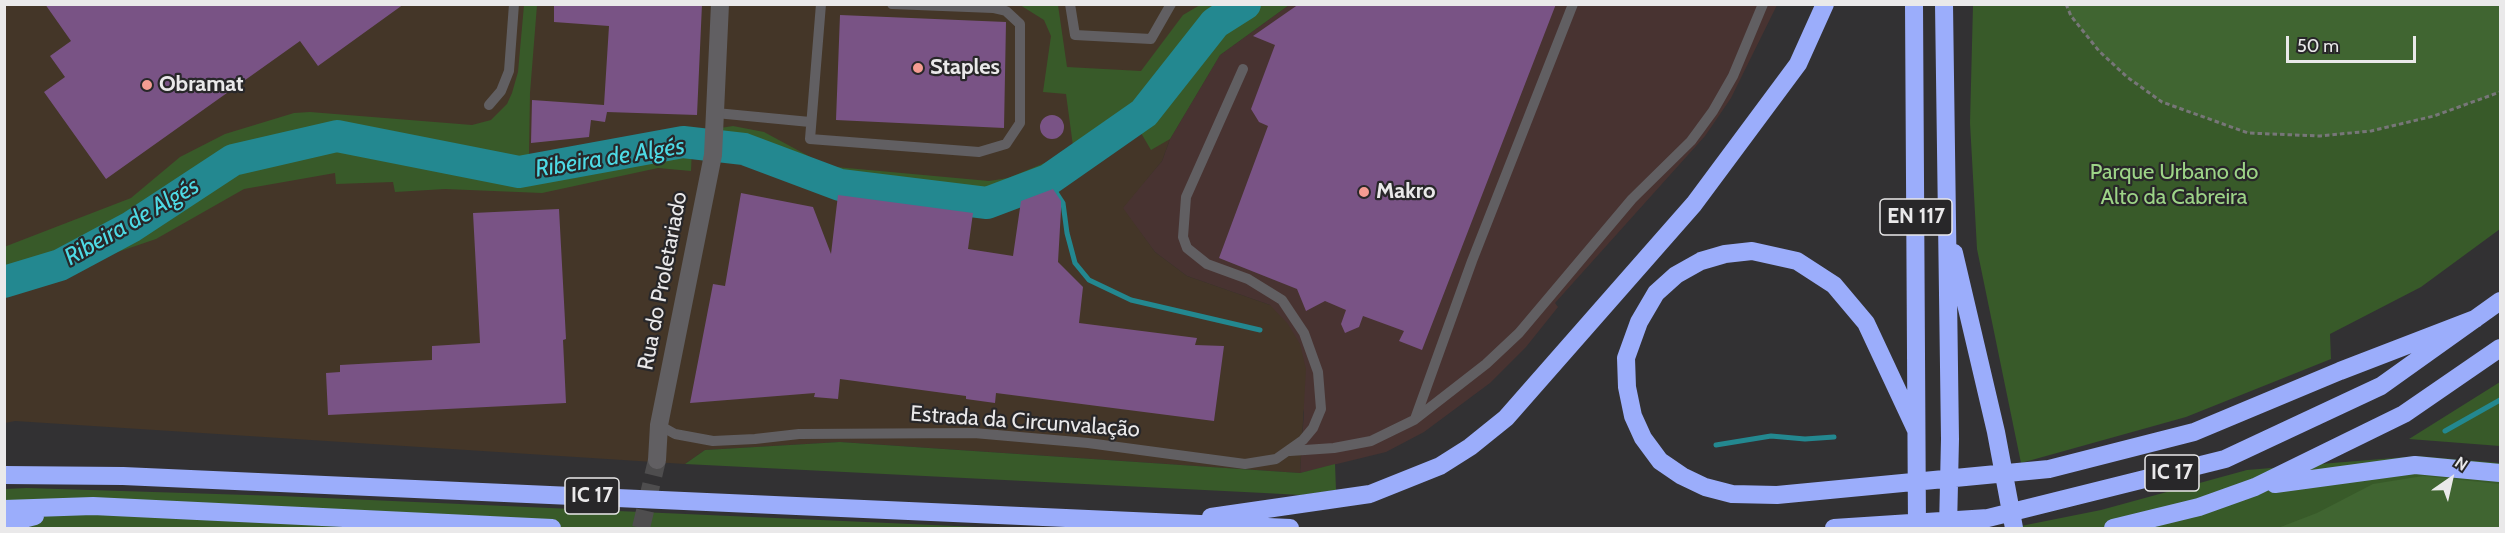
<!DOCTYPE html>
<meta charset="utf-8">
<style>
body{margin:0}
#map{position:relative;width:2505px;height:533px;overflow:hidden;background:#323133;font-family:Cabin,sans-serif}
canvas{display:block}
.frame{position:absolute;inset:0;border:6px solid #eae9ea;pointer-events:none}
.north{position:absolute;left:2421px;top:449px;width:60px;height:60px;-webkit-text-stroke:4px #282729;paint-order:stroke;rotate:34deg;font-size:16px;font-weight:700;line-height:24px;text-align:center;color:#eae9ea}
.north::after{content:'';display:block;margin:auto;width:21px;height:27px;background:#eae9ea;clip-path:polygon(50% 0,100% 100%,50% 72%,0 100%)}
.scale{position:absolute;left:2286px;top:36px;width:130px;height:27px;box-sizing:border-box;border:3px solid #eae9ea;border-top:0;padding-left:8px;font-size:18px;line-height:21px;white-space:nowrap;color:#eae9ea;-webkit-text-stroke:4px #282729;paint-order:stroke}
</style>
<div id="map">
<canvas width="2505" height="533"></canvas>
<div class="frame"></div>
<div class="north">N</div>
<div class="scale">50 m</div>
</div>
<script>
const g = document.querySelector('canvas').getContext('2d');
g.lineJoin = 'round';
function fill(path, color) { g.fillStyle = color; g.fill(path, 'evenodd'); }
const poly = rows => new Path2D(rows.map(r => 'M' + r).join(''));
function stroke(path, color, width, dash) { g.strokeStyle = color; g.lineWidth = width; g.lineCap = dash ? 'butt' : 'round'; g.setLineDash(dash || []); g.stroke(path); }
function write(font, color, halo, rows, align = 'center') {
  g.font = font + ' Cabin,sans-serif'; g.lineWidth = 4.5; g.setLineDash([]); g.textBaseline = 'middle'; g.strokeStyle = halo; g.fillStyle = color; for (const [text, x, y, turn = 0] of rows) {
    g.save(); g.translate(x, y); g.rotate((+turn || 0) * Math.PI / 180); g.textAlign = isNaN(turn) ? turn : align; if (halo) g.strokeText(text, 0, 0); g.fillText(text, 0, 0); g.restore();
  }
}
fill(poly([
 [1289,5,1777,5,1731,98,1705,136,1555,303,1558,307,1526,347,1490,383,1424,432,1386,452,1300,473,1304,412,1270,305,1187,276,1155,252,1122,208,1162,161,1170,139,1220,55]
]), '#483331');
fill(poly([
 [5,5,1289,5,1220,55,1170,139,1162,161,1123,208,1155,252,1187,276,1270,305,1288,324,1300,344,1306,369,1300,473,840,442,705,450,685,464,15,421,5,423]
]), '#443628');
fill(poly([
 [524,5,537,5,530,93,529,156,648,135,650,139,733,126,764,132,814,159,836,167,989,181,1008,178,1064,155,1073,146,1066,94,1043,92,1051,36,1044,20,1020,5,1058,5,1067,67,1141,71,1183,15,1200,5,1289,5,1220,55,1170,139,1151,150,1141,133,1063,178,1065,182,985,215,827,193,726,151,692,149,691,171,658,168,542,193,445,189,395,192,393,182,336,184,335,173,244,189,156,239,106,256,58,279,5,296,4,247,131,198,180,157,225,134,294,113,310,112,472,125,491,120,507,104,512,93,518,72],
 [1973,5,2500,5,2500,229,2421,287,2330,334,2331,359,2186,417,2021,463,1977,249,1970,123],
 [2500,382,2500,446,2409,439],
 [840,442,1300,473,1335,464,1336,490,1301,495,1264,493,685,464,705,450],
 [2418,456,2500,463,2500,528,2011,528,2101,510,2247,470],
 [27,488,280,496,1001,528,5,528,4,489]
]), '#385a29');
fill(poly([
 [2066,5,2500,5,2500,92,2434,116,2371,131,2320,136,2248,133,2162,102,2127,77,2099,51,2071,16],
 [2423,476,2500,484,2500,528,2278,528,2317,513,2373,484]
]), '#406531');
stroke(poly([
 [1048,180,1063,203,1067,233,1075,263,1089,280,1131,300,1260,330],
 [2445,431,2500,400],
 [1716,445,1771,436,1805,439,1834,437]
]), '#238890', 5);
stroke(poly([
 [4,282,60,265,131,227,233,160,337,136,519,172,683,142,744,149,840,185,987,203,1048,180,1144,113,1215,23,1245,4]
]), '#238890', 32);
fill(poly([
 [45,4,404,4,318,66,300,41,106,179,44,92,65,77,50,56,71,41],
 [554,4,702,4,697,115,607,112,605,122,591,120,589,137,531,143,532,100,604,105,609,26,554,22],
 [1299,4,1556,4,1422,350,1399,341,1404,331,1363,316,1359,327,1345,333,1341,324,1346,310,1325,301,1306,311,1297,289,1219,258,1268,126,1259,122,1251,109,1275,45,1253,36],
 [840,15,1006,22,1004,128,836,120],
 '1040 127a12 12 0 1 1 24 0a12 12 0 1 1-24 0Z',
 [1053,189,1061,201,1061,210,1058,262,1083,287,1079,323,1197,338,1195,345,1224,346,1214,421,996,393,995,403,966,399,966,396,840,379,838,399,814,397,815,393,690,403,713,284,725,286,741,193,813,207,831,254,838,195,973,213,968,249,1013,256,1021,201],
 [559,209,566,339,563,340,566,403,328,415,326,373,340,372,340,365,432,360,432,346,480,343,473,213]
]), '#795385');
stroke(poly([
 [641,528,657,460]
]), '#4e4d4e', 18, [18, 9]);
stroke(poly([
 [2066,4,2071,16,2099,51,2127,77,2162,102,2248,133,2320,136,2371,131,2434,116,2500,92]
]), '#777678', 3, [4.5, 3]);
stroke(poly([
 [821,4,810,139,979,152,1006,144,1020,123,1020,24,1006,11,993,8,892,4],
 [1070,4,1075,35,1151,39,1171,4],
 [489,105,501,91,509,71,514,4],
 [716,113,810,122],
 [1415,419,1472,261,1573,4],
 [659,425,675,434,713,441,755,439,799,434,974,433,1088,443,1245,464,1276,459,1303,440,1313,428,1321,409,1318,372,1304,333,1282,300,1248,279,1207,264,1187,248,1183,237,1186,197,1243,69],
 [1290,451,1334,448,1371,441,1414,420,1486,364,1519,333,1632,199,1691,141,1713,111,1733,76,1763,4]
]), '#615f62', 10);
stroke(poly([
 [657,460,659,425,713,155,720,4]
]), '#615f62', 18);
stroke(poly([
 [1914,4,1917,528],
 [1944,4,1950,439,1948,528],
 [1954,253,1996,432,2014,528],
 [1916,430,1866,323,1834,285,1797,261,1752,251,1725,254,1701,261,1676,275,1656,293,1639,322,1626,358,1627,387,1633,416,1643,438,1660,461,1682,476,1705,487,1732,494,1777,495,2049,469,2194,432,2340,371,2475,319],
 [4,475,123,476,1290,528],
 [2275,484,2415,465,2500,473],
 [4,509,93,506,552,528],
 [1211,517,1370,494,1440,466,1470,447,1506,418,1694,204,1798,64,1825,4],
 [4,524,35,516],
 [1834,528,1988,518,2225,459,2381,386,2500,301],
 [2113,528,2199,507,2255,487,2404,414,2500,348]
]), '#9badfb', 18);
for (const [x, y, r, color] of [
 [918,68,6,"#f59c92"],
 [147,85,6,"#f59c92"],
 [1364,192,6,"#f59c92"]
]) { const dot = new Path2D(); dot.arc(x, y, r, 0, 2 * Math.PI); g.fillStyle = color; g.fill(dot); stroke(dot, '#282729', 2); }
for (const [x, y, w] of [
 [1916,217,72],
 [2172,473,54],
 [592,496,54]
]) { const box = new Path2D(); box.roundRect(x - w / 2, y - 18, w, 36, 4.5); g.fillStyle = '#282729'; g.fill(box); stroke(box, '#eae9ea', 1.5); }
write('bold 21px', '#eae9ea', null, [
 ["EN 117",1916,217],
 ["IC 17",2172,473],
 ["IC 17",592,496]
]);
write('bold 22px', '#eae9ea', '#282729', [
 ["Staples",930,68],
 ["Obramat",159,85],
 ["Makro",1376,192]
], 'left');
write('22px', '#9dd487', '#282729', [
 ["Parque Urbano do",2174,173],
 ["Alto da Cabreira",2174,198]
]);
write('22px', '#eae9ea', '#282729', [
 ["Rua do Proletariado",663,281,-79],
 ["Estrada da Circunvalação",1025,422,4]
]);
write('italic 24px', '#4edae5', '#282729', [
 ["Ribeira de Algés",610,158,-9],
 ["Ribeira de Algés",132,222,-30]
]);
</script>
